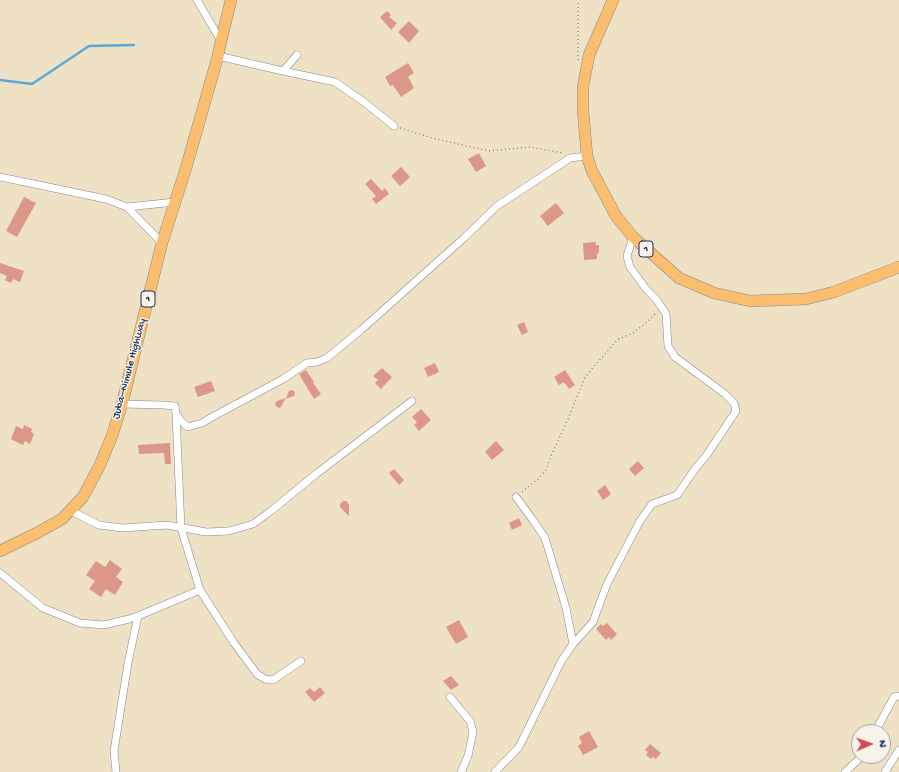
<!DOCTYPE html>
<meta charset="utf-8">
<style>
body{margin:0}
#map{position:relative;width:899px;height:772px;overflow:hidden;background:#efe2c4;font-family:"Gochi Hand",sans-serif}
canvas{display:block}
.north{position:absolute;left:851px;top:724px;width:40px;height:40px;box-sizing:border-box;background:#f7f3e8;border:1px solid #9fa5b1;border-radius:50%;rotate:88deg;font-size:11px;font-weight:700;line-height:16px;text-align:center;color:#1b2f5e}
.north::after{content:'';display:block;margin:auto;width:14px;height:18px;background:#d1495b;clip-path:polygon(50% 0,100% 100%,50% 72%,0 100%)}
</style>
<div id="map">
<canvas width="899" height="772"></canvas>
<div class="north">N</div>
</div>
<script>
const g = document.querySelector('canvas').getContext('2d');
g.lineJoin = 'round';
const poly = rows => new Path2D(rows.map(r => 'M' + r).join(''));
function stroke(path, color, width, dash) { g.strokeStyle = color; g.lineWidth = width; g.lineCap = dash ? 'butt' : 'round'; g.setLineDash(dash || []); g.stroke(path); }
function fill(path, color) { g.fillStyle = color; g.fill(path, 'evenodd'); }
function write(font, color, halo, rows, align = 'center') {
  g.font = font + ' "Gochi Hand",sans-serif'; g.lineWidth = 3; g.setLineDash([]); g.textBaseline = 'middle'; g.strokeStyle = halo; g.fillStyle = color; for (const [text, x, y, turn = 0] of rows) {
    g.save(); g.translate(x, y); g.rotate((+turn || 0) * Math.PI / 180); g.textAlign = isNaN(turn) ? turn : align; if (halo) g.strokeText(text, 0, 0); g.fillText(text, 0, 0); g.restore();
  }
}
stroke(poly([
 [0,80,32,84,89,46,134,45]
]), '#5ba8d4', 2.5);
fill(poly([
 [387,11,391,15,389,17,397,23,391,30,380,17],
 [409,21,419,31,409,43,398,32],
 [408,63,414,73,408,77,414,88,401,97,393,85,390,86,385,77],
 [479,153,486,166,476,172,468,159],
 [401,167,410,177,400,186,391,176],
 [371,179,382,191,385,188,389,194,376,204,372,199,376,196,365,184],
 [24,197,36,203,17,237,6,231],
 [556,203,564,213,548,226,540,216],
 [596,242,596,245,599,245,599,253,597,254,597,259,584,260,583,243],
 [0,263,24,271,20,282,13,279,11,283,5,280,7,276,0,273],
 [524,322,528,332,522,335,517,325],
 [435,363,439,372,428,377,424,368],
 [382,368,392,377,381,389,375,383,378,380,373,376],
 [306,370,314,382,313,383,321,394,314,399,299,374],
 [565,370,575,385,569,389,564,382,559,385,554,377],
 [211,381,215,391,198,397,194,387],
 [292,390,294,391,295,393,294,396,285,399,281,407,279,408,276,406,275,404,277,401,286,398,289,391],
 [421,409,431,420,419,431,414,425,417,422,412,417],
 [24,425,32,429,31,432,34,434,30,444,25,441,23,445,11,439,16,426,23,429],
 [496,441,504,450,492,460,485,452],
 [170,443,171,464,165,464,164,453,139,454,138,445],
 [638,461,644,468,635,476,629,469],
 [394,469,404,480,399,485,389,473],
 [605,485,611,494,603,500,597,491],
 [343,501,346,501,349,504,349,516,340,507,340,504],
 [519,518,522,525,512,530,509,523],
 [110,560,122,569,116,577,123,582,115,595,106,589,101,597,89,589,95,581,86,575,96,561,105,567],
 [459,620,468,637,456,644,446,627],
 [607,623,617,634,611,640,609,637,606,640,596,629,601,624,603,626],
 [451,676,459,685,451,690,443,681],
 [320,687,325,693,314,702,305,692,310,688,314,692],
 [589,731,598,747,583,755,578,746,582,743,579,737],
 [650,744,661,753,656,759,653,757,651,759,646,755,648,752,645,750]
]), '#dc9787');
const street = poly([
 [197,0,221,41],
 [297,55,283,71,335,82,364,102,394,126],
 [218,56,283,71],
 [0,177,106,199,127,207,162,243],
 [127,207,175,202],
 [122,404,163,405,175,406,176,414,181,421,188,427,202,423,214,416,283,379,307,363,317,362,327,358,361,330,464,238,497,206,570,158,587,156],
 [71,511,99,525,123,528,167,525,206,532,229,531,253,524,271,511,316,474,412,401],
 [0,573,43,608,80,623,104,625,129,619,138,616,200,590,181,528,176,414],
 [200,590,234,643,257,674,265,679,273,680,301,661],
 [573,644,593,622,607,584,640,521,652,504,677,495,695,469,706,456,736,411,734,403,725,394,675,357,668,346,666,314,656,299,646,289,630,267,627,256,633,237],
 [450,697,470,721,473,732,468,756,461,772],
 [875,732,894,697,899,696],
 [116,772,114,751,128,663,138,616],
 [495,772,519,747,562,660,573,644,566,608,545,538,533,520,516,497],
 [845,772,858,760,861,756],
 [885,772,899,750]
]);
const primary = poly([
 [613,0,589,55,583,87,583,110,587,156,592,171,616,216,633,237,679,278,714,293,750,301,806,299,834,292,899,267],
 [0,551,37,533,62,519,83,497,100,465,112,436,122,404,162,243,186,168,218,56,221,41,231,0]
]);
stroke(street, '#858891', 8);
stroke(primary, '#858891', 12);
stroke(poly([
 [578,60,578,5,579,0],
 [400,128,436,139,489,151,530,147,563,153],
 [522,492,537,480,546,470,551,456,568,419,585,377,617,340,633,333,646,323,656,313]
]), '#858891', 1.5, [1, 3]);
stroke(street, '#fff', 7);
stroke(primary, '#fbbe6e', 11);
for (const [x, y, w] of [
 [646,249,14],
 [148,299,14]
]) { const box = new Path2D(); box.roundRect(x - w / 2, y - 8, w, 16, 3); g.fillStyle = '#f7f3e8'; g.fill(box); stroke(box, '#1b2f5e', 1); }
write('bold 10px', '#1b2f5e', null, [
 ["1",646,249],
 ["1",148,299]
]);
write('11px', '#1b2f5e', '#f7f3e8', [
 ["Juba–Nimule Highway",130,369,-75]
]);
</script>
